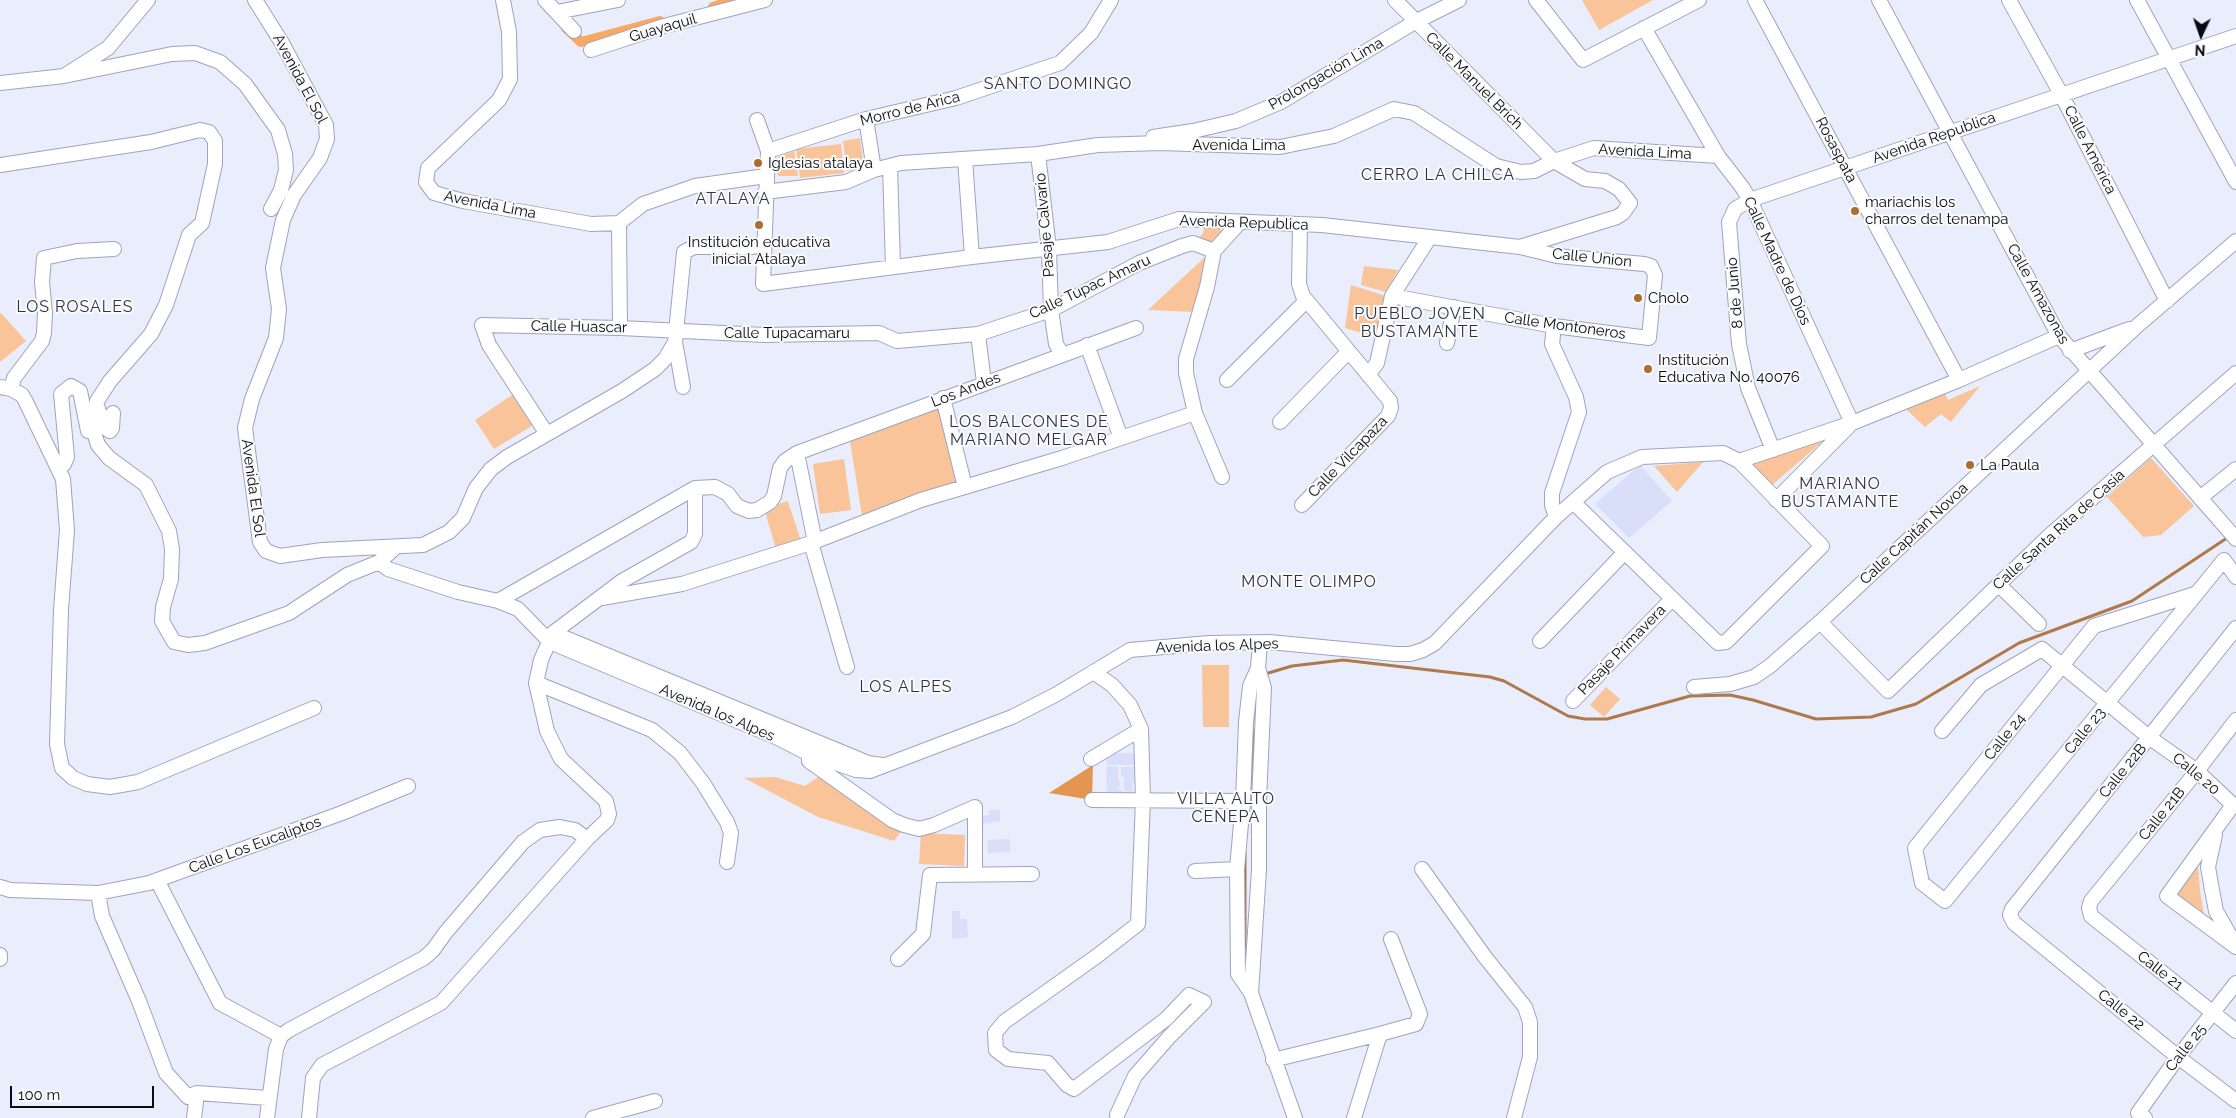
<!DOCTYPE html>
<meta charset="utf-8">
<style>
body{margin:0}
#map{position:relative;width:2236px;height:1118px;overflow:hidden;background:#e9edfc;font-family:Raleway,sans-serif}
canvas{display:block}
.north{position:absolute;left:2176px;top:10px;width:50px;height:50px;-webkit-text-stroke:4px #fafafa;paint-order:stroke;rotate:183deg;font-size:14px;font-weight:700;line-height:20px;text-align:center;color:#090b13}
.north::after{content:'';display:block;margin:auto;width:18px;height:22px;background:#090b13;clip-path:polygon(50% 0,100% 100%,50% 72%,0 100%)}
.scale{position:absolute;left:10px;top:1086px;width:144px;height:22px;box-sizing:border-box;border:2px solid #090b13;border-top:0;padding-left:6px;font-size:15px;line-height:18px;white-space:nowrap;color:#090b13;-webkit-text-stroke:4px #fafafa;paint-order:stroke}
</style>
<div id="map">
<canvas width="2236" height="1118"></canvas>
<div class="north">N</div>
<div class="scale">100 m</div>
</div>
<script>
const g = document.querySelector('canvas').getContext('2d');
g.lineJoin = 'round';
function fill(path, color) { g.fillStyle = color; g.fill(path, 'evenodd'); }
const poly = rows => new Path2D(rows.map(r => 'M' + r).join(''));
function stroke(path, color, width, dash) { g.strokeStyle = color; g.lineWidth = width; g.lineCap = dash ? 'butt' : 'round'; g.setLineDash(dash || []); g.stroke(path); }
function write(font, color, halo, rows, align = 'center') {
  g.font = font + ' Raleway,sans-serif'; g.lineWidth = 4; g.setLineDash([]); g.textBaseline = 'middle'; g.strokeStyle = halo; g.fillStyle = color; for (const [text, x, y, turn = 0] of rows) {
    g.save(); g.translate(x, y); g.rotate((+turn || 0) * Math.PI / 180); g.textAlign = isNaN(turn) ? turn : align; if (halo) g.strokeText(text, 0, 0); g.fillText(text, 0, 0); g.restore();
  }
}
fill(poly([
 [1640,465,1672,501,1629,538,1595,504],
 [1106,753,1137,753,1136,765,1107,765],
 [1106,766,1118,767,1119,781,1121,782,1118,789,1127,793,1127,791,1124,790,1124,777,1121,777,1121,767,1135,767,1134,782,1132,783,1133,795,1107,795],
 [988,810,1000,810,1000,821,982,824,983,816,990,815],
 [1010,839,1010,852,988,853,987,840],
 [952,911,960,911,960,919,967,919,968,937,952,939]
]), '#d9dff9');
fill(poly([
 [1582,0,1653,0,1599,30],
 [860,138,864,169,847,171,843,141],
 [841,144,844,173,800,178,796,149],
 [794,151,798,176,778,176,776,158],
 [1217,224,1224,233,1211,245,1197,240,1203,233,1204,225],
 [1206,256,1195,312,1148,310],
 [1364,266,1398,270,1386,292,1361,285],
 [1351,285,1386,296,1378,338,1345,328],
 [1,313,26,341,0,362,0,314],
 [1980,386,1951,422,1941,414,1925,427,1906,409,1945,393,1948,400],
 [515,393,535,424,494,449,475,420],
 [941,407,961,482,862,516,850,441],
 [1823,441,1771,486,1750,462],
 [2151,458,2194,506,2161,535,2143,537,2107,497],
 [844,459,851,510,820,514,813,464],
 [1703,462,1677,492,1654,466],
 [788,501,801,541,776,549,764,508],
 [1202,665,1229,665,1229,727,1203,727],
 [1606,687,1620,699,1604,717,1590,705],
 [775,777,805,786,818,777,835,785,903,829,894,841,818,817,744,778],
 [921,833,965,835,964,866,919,864],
 [2198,865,2200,891,2205,921,2176,894]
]), '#f9c499');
fill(poly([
 [1093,765,1092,800,1049,793]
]), '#e49651');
stroke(poly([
 [1265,674,1292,666,1343,660,1490,677,1504,681,1568,716,1585,719,1607,719,1690,696,1730,695,1753,700,1816,719,1871,717,1916,704,2019,643,2132,601,2230,536],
 [1250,785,1255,729],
 [1245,853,1245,970]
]), '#b0794b', 3);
stroke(poly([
 [713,7,734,0],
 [566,28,581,42,660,21]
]), '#f7a863', 10);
const minor = poly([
 [255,0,282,43,326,125,327,139,320,158,294,195,283,220,273,268,279,309,276,338,252,399,245,428,260,542,266,551,280,556,322,550,423,545,449,532,463,518,476,488,491,469,507,457,622,391,655,369,665,359,675,342],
 [503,0,509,32,510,79,499,100,428,168,426,182,434,193,463,201,591,224,619,223,643,204,695,186,766,176],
 [545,0,574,31],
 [1536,0,1583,60,1699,0],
 [1755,0,1959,380],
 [1879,0,2059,336,2236,539],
 [2009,0,2061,94,2167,301],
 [2137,0,2236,182],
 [557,12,618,0],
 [1644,28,1718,156,1742,187,1750,200,1852,423],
 [591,50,664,26,765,0],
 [64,76,172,54,195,53,220,62,245,84,278,130,285,154,286,170,281,190,271,209],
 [0,83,64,76,108,48,148,0],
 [866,119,874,170],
 [757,120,768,151,763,284,972,257,1108,242,1179,219,1322,225,1520,247,1617,217,1623,213,1630,203,1619,189,1605,181,1585,179,1554,161,1395,0],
 [1153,137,1193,131,1236,121,1281,102,1415,22,1459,0],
 [768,151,866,119,956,98,1060,63,1091,33,1111,0],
 [1038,154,1049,249,1051,310,1056,344,1062,354],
 [965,159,972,257],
 [0,165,151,142,200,130,209,132,215,141,215,164,202,223,189,235,166,305,151,334,110,381,97,401,92,426,98,445,109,458,146,485,169,531,172,549,171,579,163,607,162,621,174,642,188,645,205,643,289,613,347,575,379,562,396,547],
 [890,166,893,267],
 [765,192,846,182,874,170,901,163,1038,154,1098,145,1160,143,1280,147,1334,136,1394,109,1414,113,1496,166,1521,172,1534,171,1554,161,1594,148,1718,156],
 [619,223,620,328],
 [1300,225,1299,284,1303,296,1390,401,1391,408,1388,416,1302,505],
 [1214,251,1207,287,1186,359,1186,373,1195,413,1222,477],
 [1214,251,1240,222],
 [1392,296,1554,326,1649,338,1655,275,1651,266,1644,264,1557,256,1520,247],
 [1554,326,1552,344,1576,397,1579,412,1552,493,1552,505,1556,517],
 [978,334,984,383],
 [1447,343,1454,307],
 [1087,345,1121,438],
 [2070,351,2129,329],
 [1368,375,1377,363,1392,296,1430,237],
 [1227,380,1306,301],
 [0,387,11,389,22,395,25,400,63,479,67,530,61,610,57,744,62,768,73,778,87,784,110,787,138,782,314,708],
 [683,387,675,342,684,252,694,247,752,247,765,244],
 [11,389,14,378,42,341,44,333,45,313,42,282,44,258,77,251,114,249],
 [943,398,965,487],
 [98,408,103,426,110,431,112,428,113,413],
 [1280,422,1348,352],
 [547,434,489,345,482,325,620,328,765,335,879,333,897,341,978,334,1051,310,1139,263,1182,246,1193,243,1214,251],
 [1773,450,1748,388,1739,344,1729,222,1735,209,1750,200,2236,36],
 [797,453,815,542],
 [1739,461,1852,423,1959,380,2059,336],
 [58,467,64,464,67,457,61,394,71,386,80,391,88,431],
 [2200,498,2236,469],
 [1776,500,1849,426],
 [811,543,847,667],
 [379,562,388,569,458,592,498,601,695,488,715,487,728,494,737,506,749,511,757,510,770,502,774,496,780,468,785,461,797,453,1136,328],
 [1999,585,2039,624],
 [2195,594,2094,626,1915,848,1922,883,1945,901,2224,560,2236,577],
 [602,598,682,584,811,543,921,500,1062,458,1195,413],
 [498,601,518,609,550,642,778,738,809,754,856,770,870,771,1012,717,1057,694,1130,650,1209,643,1269,642,1396,654,1410,654,1423,650,1435,643,1556,517,1607,472,1642,457,1723,453,1739,461,1822,546,1726,642,1718,643,1573,502],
 [1820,622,1888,691,2050,535,2236,373],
 [2236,628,2012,909,2010,915,2014,923,2178,1057,2236,1101],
 [553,633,868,763,882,765],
 [1540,641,1625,552],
 [1260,643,1258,668,1250,686,1246,722,1243,801,1237,869,1238,974,1251,993,1295,1118],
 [1093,672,1112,685,1130,705,1141,729,1143,800,1138,924,1097,956,1004,1022,995,1033,996,1050,1008,1059,1048,1063,1067,1085,1074,1089,1166,1019,1189,995,1204,1002,1169,1037,1135,1076,1117,1115],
 [536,683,652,730,680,753,703,783,727,822,731,833,727,862],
 [1694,687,1730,684,1754,677,1770,666,1820,622,2137,326,2236,241],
 [1573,701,1672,599],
 [2236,720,2197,771,2091,901,2089,908,2091,916,2236,1031],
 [1942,731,1981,685,2042,649,2150,738,2197,771,2233,805],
 [809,755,809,761,892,820,904,825,919,829,934,825,975,807,975,875],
 [1091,759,1141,729],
 [1092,800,1243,801],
 [2233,805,2167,896,2236,947],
 [2215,835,2208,867,2212,890,2216,911,2229,934,2235,941],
 [1422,869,1485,957,1525,1007,1530,1022,1530,1057,1514,1118],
 [1195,871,1237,869],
 [157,880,220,1003,281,1036],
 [0,887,10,890,98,893,149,883,342,813,408,786],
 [98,893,102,916,139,1001,166,1073,188,1097,197,1093,268,1098],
 [0,959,0,955],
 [898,959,923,934,930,875,1032,874],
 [1251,993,1259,870,1259,800,1264,688,1258,668],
 [1380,1034,1416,1024,1420,1014,1391,939],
 [1273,1060,1380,1034,1354,1118],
 [194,1118,197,1093],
 [267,1118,276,1049,281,1036,289,1030,424,958,433,950,446,932,523,842,540,830,560,827,575,830,587,839],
 [309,1118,313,1078,322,1065,441,1003,587,839,607,820,609,814,606,801,561,759,547,731,536,683,541,660,553,633,622,581,691,542,695,534,695,488],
 [593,1118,655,1101],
 [2145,1118,2138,1113,2178,1057,2236,983]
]);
stroke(minor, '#9ea4bc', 16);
stroke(minor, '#fff', 14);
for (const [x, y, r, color] of [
 [758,163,5,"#ac6d33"],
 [1855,211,5,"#ac6d33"],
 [759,225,5,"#ac6d33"],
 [1638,298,5,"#ac6d33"],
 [1648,369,5,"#ac6d33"],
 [1970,465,5,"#ac6d33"]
]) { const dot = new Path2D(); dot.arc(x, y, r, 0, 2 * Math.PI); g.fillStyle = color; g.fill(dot); stroke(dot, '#fafafa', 2); }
write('15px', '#090b13', '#fafafa', [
 ["Guayaquil",663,28,-16],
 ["Prolongación Lima",1326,74,-30],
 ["Avenida El Sol",300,79,62],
 ["Calle Manuel Brich",1474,81,45],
 ["Morro de Arica",910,109,-14],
 ["Avenida Republica",1934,138,-19],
 ["Avenida Lima",1239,145],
 ["Rosaspata",1836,150,62],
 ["Calle América",2090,150,63],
 ["Avenida Lima",1645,152,3],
 ["Avenida Lima",490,205,11],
 ["Avenida Republica",1244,223,2],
 ["Pasaje Calvario",1045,225,-95],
 ["Calle Union",1592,258,6],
 ["Calle Madre de Dios",1777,261,65],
 ["Calle Tupac Amaru",1090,287,-25],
 ["8 de Junio",1735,293,-95],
 ["Calle Amazonas",2038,294,61],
 ["Calle Montoneros",1565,326,8],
 ["Calle Huascar",579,327,1],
 ["Calle Tupacamaru",787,333],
 ["Los Andes",966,390,-21],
 ["Calle Vilcapaza",1348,457,-46],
 ["Avenida El Sol",253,488,82],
 ["Calle Santa Rita de Casia",2059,530,-42],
 ["Calle Capitán Novoa",1914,534,-43],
 ["Avenida los Alpes",1217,646,-2],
 ["Pasaje Primavera",1622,650,-46],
 ["Avenida los Alpes",717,713,23],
 ["Calle 23",2085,731,-51],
 ["Calle 24",2005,737,-51],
 ["Calle 22B",2123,771,-51],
 ["Calle 20",2196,774,40],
 ["Calle 21B",2162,814,-51],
 ["Calle Los Eucaliptos",255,845,-20],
 ["Calle 21",2160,971,38],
 ["Calle 22",2121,1010,39],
 ["Calle 25",2186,1048,-52]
]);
write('15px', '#090b13', '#fafafa', [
 ["Iglesias atalaya",768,163],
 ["mariachis los",1865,202],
 ["charros del tenampa",1865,219],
 ["Institución educativa",759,242,"center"],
 ["inicial Atalaya",759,259,"center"],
 ["Cholo",1648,298],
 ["Institución",1658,360],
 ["Educativa No. 40076",1658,377],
 ["La Paula",1980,465]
], 'left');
g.letterSpacing = '1px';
write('16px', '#2e3246', '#fafafa', [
 ["SANTO DOMINGO",1058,84],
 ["CERRO LA CHILCA",1438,175],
 ["ATALAYA",733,199],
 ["LOS ROSALES",75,307],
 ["PUEBLO JOVEN",1420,314],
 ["BUSTAMANTE",1420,332],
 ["LOS BALCONES DE",1029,422],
 ["MARIANO MELGAR",1029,440],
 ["MARIANO",1840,484],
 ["BUSTAMANTE",1840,502],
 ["MONTE OLIMPO",1309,582],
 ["LOS ALPES",906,687],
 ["VILLA ALTO",1226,799],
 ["CENEPA",1226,817]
]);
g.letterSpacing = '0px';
</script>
